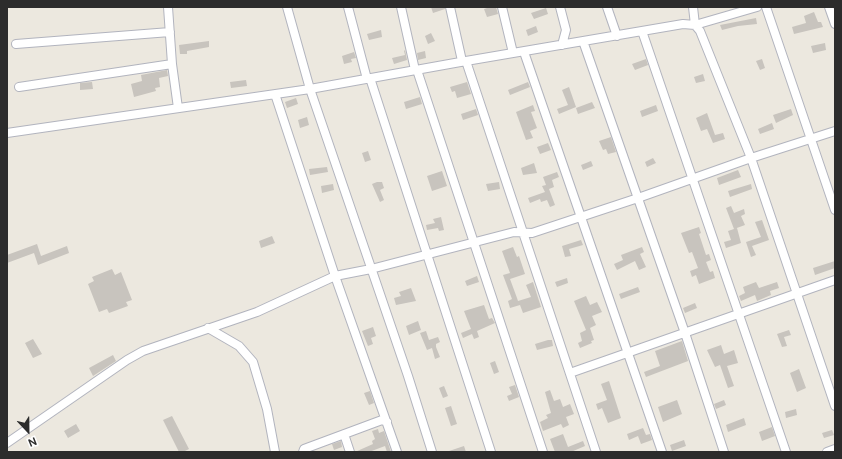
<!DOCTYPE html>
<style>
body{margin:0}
#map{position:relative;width:842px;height:459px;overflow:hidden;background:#ece8df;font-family:"DM Sans",sans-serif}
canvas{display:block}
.frame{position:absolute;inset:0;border:8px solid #2c2c2c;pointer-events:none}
.north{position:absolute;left:8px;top:411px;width:40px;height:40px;-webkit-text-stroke:3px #fff;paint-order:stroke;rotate:158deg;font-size:11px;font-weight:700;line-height:16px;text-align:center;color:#2c2c2c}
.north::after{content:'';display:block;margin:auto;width:14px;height:18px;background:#2c2c2c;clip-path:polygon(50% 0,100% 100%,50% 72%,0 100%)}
</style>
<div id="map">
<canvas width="842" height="459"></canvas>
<div class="frame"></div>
<div class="north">N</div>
</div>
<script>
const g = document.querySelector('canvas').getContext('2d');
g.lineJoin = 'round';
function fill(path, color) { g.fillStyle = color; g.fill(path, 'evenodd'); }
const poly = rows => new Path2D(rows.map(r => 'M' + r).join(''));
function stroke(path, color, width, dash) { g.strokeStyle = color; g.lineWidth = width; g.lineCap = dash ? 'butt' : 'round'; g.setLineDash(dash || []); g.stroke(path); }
fill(poly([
 [431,7,445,7,445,9,433,13],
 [490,7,496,7,498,14,487,17,484,9],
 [546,8,548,14,534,19,531,13],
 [814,12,818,22,821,22,823,27,794,34,792,27,806,23,804,16],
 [756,18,757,24,738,26,722,30,720,25],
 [536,26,538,32,528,36,526,30],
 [381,30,382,37,369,40,367,34],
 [431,33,435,41,428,44,425,36],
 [209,41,209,47,187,51,187,54,180,54,179,45],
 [825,43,826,50,813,53,811,46],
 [405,50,407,60,394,64,392,58,405,55,404,51],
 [425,51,426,58,418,60,417,53],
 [354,52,356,58,351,59,352,62,344,64,342,56],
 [646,59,648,65,635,70,632,64],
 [762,59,765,68,760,70,756,61],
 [167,70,168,76,159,78,160,87,155,88,156,91,134,97,131,84,142,81,141,75],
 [703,74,705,81,696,83,694,77],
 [246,80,247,86,231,88,230,82],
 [92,82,93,89,80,90,80,83],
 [467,82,471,94,457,98,455,91,452,92,450,87],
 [528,82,530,87,510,95,508,90],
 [569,87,576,107,559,114,557,109,568,105,562,90],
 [420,97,422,104,406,109,404,102],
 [296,98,298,104,287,108,285,102],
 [592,102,595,108,578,114,576,108],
 [533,105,535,111,531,112,537,128,530,131,533,138,526,140,516,112],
 [656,105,658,111,642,117,640,111],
 [476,109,478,115,463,120,461,114],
 [791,109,793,115,776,123,773,115],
 [707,113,715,135,723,133,725,139,713,143,707,129,701,131,696,118],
 [307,117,309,125,300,128,298,120],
 [772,123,774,129,760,134,758,129],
 [611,137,616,152,608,154,606,149,603,150,599,141],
 [548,143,551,150,540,154,537,147],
 [368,151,371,160,365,162,362,153],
 [653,158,656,163,647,167,645,162],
 [591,161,593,166,583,170,581,165],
 [534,163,537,173,523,175,521,168],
 [327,167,328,172,310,175,309,169],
 [738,170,741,177,719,185,717,178],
 [442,171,447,186,432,191,427,176],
 [557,172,559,177,552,180,554,187,549,189,555,205,550,207,547,200,541,202,540,199,530,203,528,198,545,192,542,186,546,185,543,177],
 [377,182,382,182,384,188,380,190,384,200,380,202,372,184],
 [499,182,500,189,488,191,486,184],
 [333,184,334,190,322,193,321,186],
 [751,184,752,189,730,197,728,191],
 [731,206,734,213,744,209,745,214,741,216,745,225,734,229,726,208],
 [441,217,444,230,439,231,438,228,427,230,426,225,435,223,433,219],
 [762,220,769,240,752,246,756,255,751,257,746,242,761,237,755,222],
 [699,227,701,233,699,234,706,255,709,254,711,260,706,262,710,272,713,271,715,278,699,284,696,275,692,277,690,271,698,268,692,252,689,253,681,233],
 [737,228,741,243,726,248,724,242,731,240,728,231],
 [272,236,275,243,261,248,259,241],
 [581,240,583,245,569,249,571,256,565,257,562,246],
 [37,244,41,256,67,246,69,253,38,265,34,253,7,263,7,255],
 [513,247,517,257,519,256,525,274,510,279,517,298,518,301,531,297,526,285,533,282,541,307,523,313,520,305,510,308,508,301,512,299,503,275,510,273,502,251],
 [642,247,644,252,640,254,646,267,639,270,635,261,617,270,614,264,623,260,621,255],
 [835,261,835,268,815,275,813,268],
 [112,269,115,275,121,272,132,300,126,302,128,306,109,313,107,309,99,312,88,284,94,281,92,277],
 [477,276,479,282,467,286,465,281],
 [567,278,568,283,557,287,555,282],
 [756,282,759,288,777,282,779,288,770,291,771,295,757,301,755,295,741,301,739,296,745,293,743,287],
 [638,287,640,292,621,299,619,294],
 [411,288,416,301,396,305,394,298,401,296,399,292],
 [586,296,590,305,597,302,602,312,592,316,596,325,590,328,594,340,591,341,592,343,580,348,578,343,582,341,580,333,586,330,574,301],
 [695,303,697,308,685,313,683,308],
 [484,305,489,319,492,318,495,323,477,331,479,337,474,339,472,334,463,338,461,333,471,329,464,311],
 [418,321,421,330,409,335,406,326],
 [373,327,376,336,371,338,373,344,368,346,362,331],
 [789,330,791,335,784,337,787,346,782,347,777,334],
 [426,331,429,340,438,337,440,342,436,344,436,347,440,357,435,359,432,348,427,350,420,333],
 [33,339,42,354,33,358,25,343],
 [548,340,552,340,553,346,537,350,535,344],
 [682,341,688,361,646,377,644,372,660,366,655,351],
 [721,345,724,354,734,350,738,363,727,366,734,386,728,388,720,365,715,367,707,350],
 [113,355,116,361,93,376,89,368],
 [495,361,499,372,494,374,490,363],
 [799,369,806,388,797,392,790,373],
 [609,381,621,418,608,423,602,408,598,410,596,404,607,400,601,384],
 [515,385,519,397,509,401,507,396,512,394,509,387],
 [444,386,448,396,443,398,439,388],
 [550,390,554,401,560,399,563,407,570,404,574,414,566,417,569,425,563,428,561,424,543,431,540,422,548,418,546,415,551,413,545,392],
 [370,391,374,403,369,405,364,393],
 [677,400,682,414,663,422,658,407],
 [724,400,726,405,716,409,714,404],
 [451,406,457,424,451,426,445,408],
 [796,409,797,415,786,418,785,412],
 [172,416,189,449,183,452,179,452,163,420],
 [744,418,746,425,728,432,726,425],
 [76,424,80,431,68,438,64,431],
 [772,427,775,436,762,441,759,432],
 [643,428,646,435,650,434,652,440,641,444,638,436,629,440,627,434],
 [378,429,379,433,384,431,391,452,387,452,385,446,369,452,355,452,373,444,372,441,375,439,372,431],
 [832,430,834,435,824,438,822,433],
 [563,434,568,447,583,441,585,446,571,452,555,452,550,439],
 [684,440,686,446,672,451,670,445],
 [341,441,342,447,334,450,332,444],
 [464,446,466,452,449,452,449,451]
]), '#c8c4be');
const minor = poly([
 [168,7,172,64,178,108],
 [287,7,310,89,408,376,432,452],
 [348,7,367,79],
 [401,7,415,70],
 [450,7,462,61],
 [502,7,513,53],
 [560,7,566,30,562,45],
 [607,7,617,36],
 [693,7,695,25,700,31,751,158,835,406],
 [766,7,835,210],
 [829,7,835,24],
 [642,31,786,452],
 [583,41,685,333,724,452],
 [16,44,170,32],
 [524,52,662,452],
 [466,61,596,452],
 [417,70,543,452],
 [370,78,491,452],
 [19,87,172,64],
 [275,94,335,276,397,452],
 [7,133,310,89,466,61,683,24,695,25,757,7],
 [208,328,239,346,253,362,267,409,275,452],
 [570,373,835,280],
 [344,434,350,452],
 [7,443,127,360,143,351,257,312,335,276,371,269,514,232,532,233,638,198,751,158,835,131],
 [303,452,304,449,382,420,387,422],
 [827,452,835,449]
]);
stroke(minor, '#b2b4be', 10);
stroke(minor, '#fff', 8);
</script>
